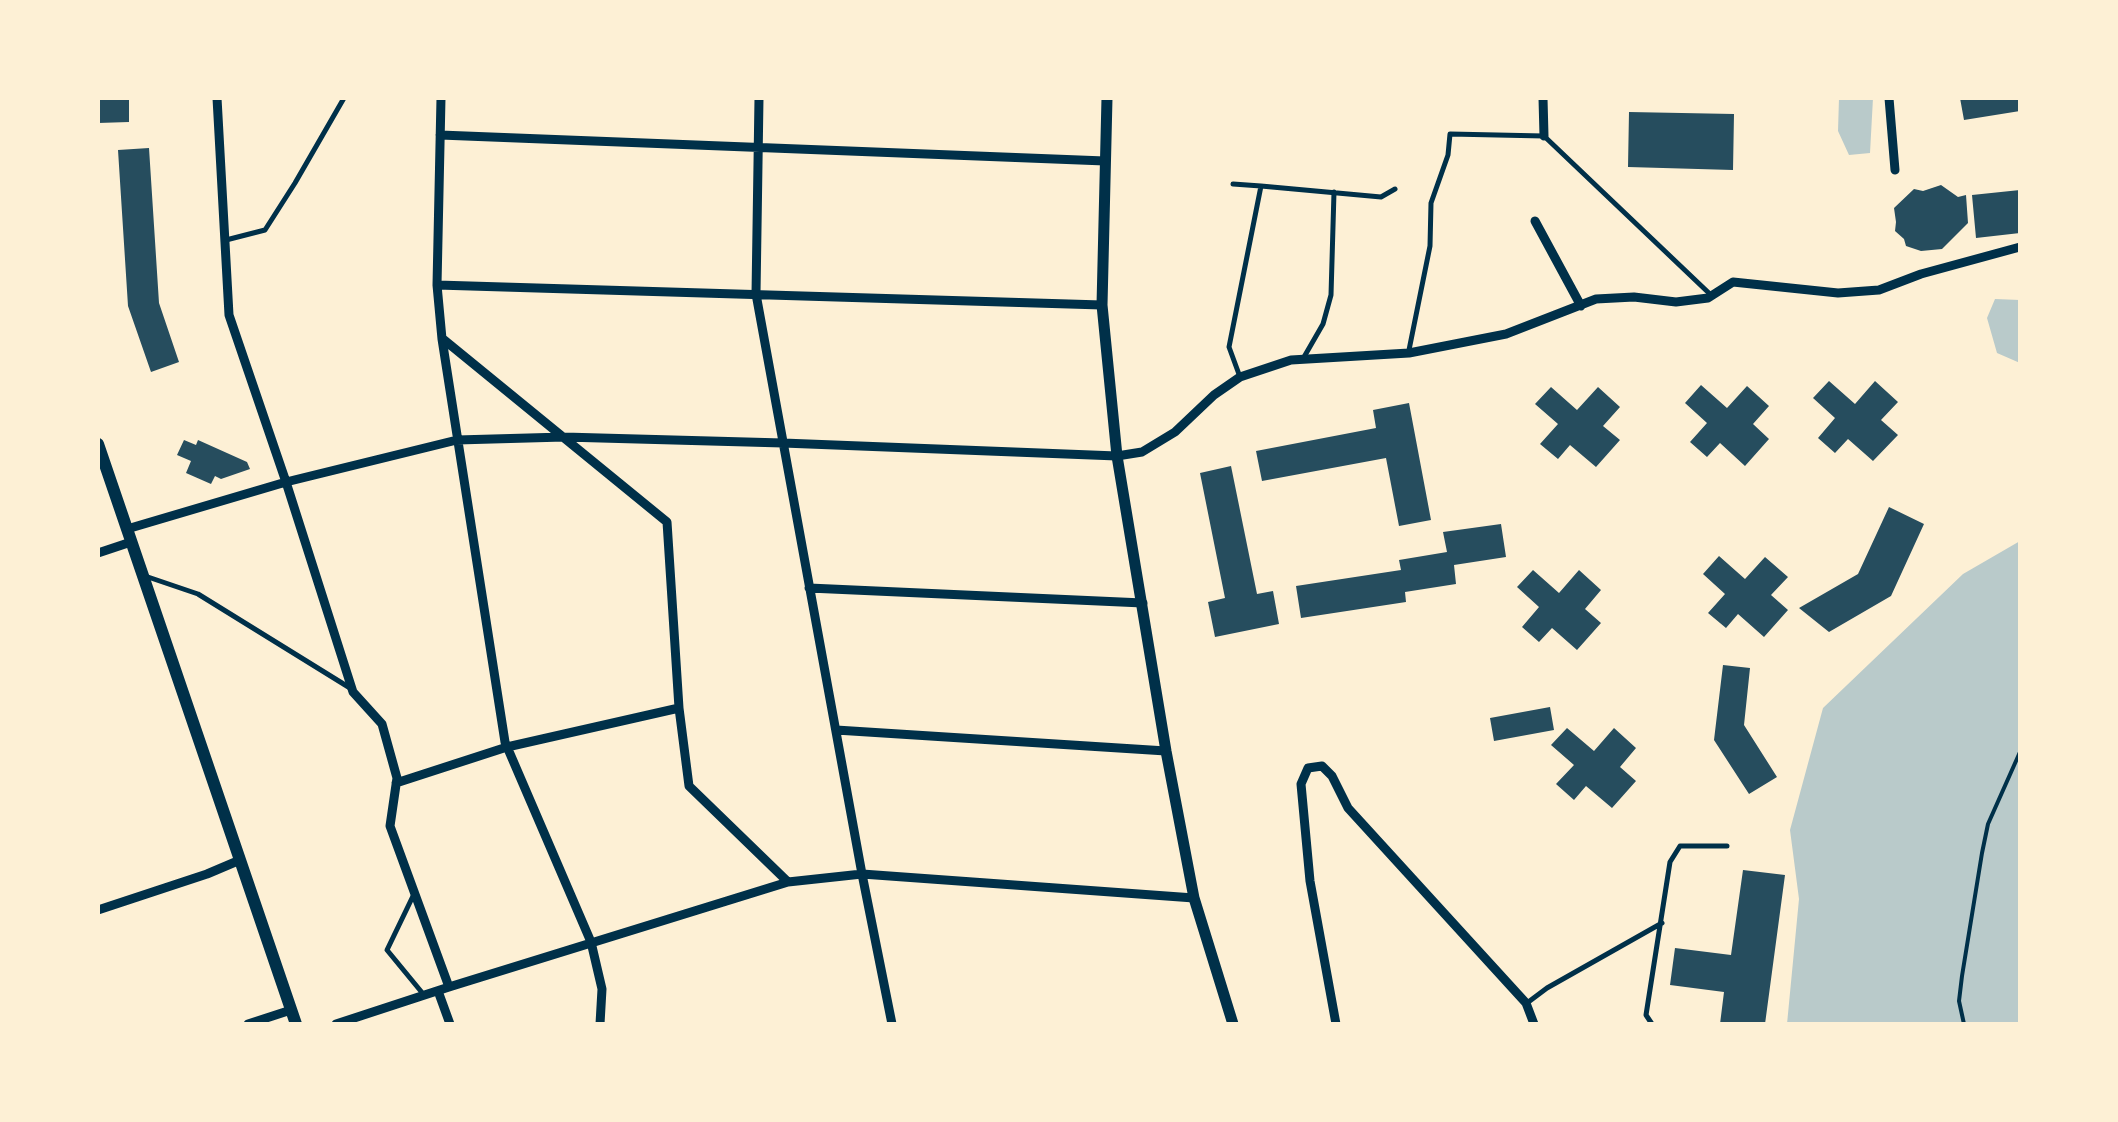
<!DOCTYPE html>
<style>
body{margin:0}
#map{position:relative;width:2118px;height:1122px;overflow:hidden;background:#fdf0d5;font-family:"Playfair Display",serif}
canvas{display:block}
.frame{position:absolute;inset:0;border:100px solid #fdf0d5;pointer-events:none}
</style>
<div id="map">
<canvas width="2118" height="1122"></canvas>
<div class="frame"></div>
</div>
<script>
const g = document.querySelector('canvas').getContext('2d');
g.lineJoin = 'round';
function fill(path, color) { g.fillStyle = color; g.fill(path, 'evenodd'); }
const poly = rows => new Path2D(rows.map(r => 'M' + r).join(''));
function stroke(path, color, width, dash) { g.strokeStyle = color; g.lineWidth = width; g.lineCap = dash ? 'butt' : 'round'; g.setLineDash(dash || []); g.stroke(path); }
fill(poly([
 [1839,98,1873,98,1870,153,1849,155,1838,131],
 [1995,299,2020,300,2020,363,1997,353,1987,318],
 [2020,541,2020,1024,1787,1024,1799,899,1790,830,1823,708,1963,574]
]), '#b9caca');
fill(poly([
 [98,98,129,98,129,122,98,123],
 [1960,98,2020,98,2020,111,1964,120],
 [1629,112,1734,114,1733,170,1628,167],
 [149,148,159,303,179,362,151,372,128,306,118,150],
 [1941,185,1958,197,1966,195,1968,223,1942,249,1921,251,1906,246,1904,239,1895,231,1896,222,1894,208,1914,189,1923,191],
 [2020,190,2020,233,1976,238,1972,195],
 [1829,381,1855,404,1875,381,1898,402,1881,420,1898,435,1873,461,1848,439,1835,453,1818,438,1835,418,1813,398],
 [1701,385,1727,408,1747,386,1769,406,1753,424,1769,439,1745,466,1720,443,1707,457,1690,442,1707,423,1685,403],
 [1551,387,1577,410,1598,387,1620,407,1603,426,1620,440,1596,467,1570,445,1558,459,1540,444,1558,424,1535,404],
 [1409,403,1431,520,1399,526,1386,458,1262,481,1256,451,1376,428,1373,410],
 [184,440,196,445,198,440,247,462,250,469,221,479,215,476,211,484,186,473,191,461,177,455],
 [1231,466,1257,594,1273,591,1279,624,1215,637,1208,602,1225,598,1200,473],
 [1889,507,1924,524,1891,596,1829,632,1799,608,1858,574],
 [1501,524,1506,557,1454,565,1456,584,1405,592,1406,602,1301,618,1296,586,1401,570,1399,560,1447,552,1443,532],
 [1719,556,1745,579,1765,557,1788,577,1771,595,1788,610,1764,637,1738,614,1726,628,1708,613,1725,594,1703,574],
 [1533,570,1559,593,1579,570,1601,590,1585,609,1601,623,1577,650,1552,628,1539,642,1522,627,1539,607,1517,587],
 [1723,665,1750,668,1744,725,1777,777,1749,794,1714,740],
 [1550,707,1554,730,1494,741,1490,718],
 [1567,728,1594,751,1614,728,1636,748,1620,767,1636,781,1612,808,1586,786,1574,800,1556,784,1574,765,1551,745],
 [1743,870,1785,875,1765,1024,1720,1024,1724,992,1670,985,1675,948,1731,955]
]), '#264d5e');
stroke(poly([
 [1964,1024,1959,1001,1962,976,1982,853,1988,824,2020,752]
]), '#003049', 4);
stroke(poly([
 [1233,184,1261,186],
 [226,240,265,230,295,183,344,98],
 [1409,350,1430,246,1431,203,1448,155,1450,134,1544,136,1712,296],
 [1304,357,1323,324,1331,295,1334,192],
 [1240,377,1229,347,1261,186,1381,197,1395,189],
 [145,576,198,594,350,688],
 [414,894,387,950,424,995],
 [1527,1003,1547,988,1662,923],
 [1652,1024,1646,1015,1670,862,1680,846,1727,846]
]), '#003049', 5);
stroke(poly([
 [217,98,229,315,286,482,353,692,382,724,397,778,390,826,449,987],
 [441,98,437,285,442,339,505,742,591,942,602,989,600,1024],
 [759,98,756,294,862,874,892,1024],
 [1543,98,1544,136],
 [1889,98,1895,170],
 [440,135,1105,161],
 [1535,221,1581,306],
 [437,285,1102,305],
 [443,339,667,522,679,708,689,786,788,882],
 [127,529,286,482,457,440,564,437,783,443,1117,456,1142,452,1175,432,1214,395,1240,377,1291,360,1409,353,1506,334,1596,299,1634,297,1676,302,1708,298,1733,282,1838,293,1879,290,1921,274,2020,247],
 [98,553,131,542],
 [809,588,1143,603],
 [836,730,1166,751],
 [396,783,507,747,679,708],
 [98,910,207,874,240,860],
 [438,991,450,1024],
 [248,1024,291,1010],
 [336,1024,449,987,788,882,862,874,1194,898],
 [1336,1024,1310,881,1301,784,1308,768,1322,766,1332,776,1348,808,1526,1003,1534,1024]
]), '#003049', 9);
stroke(poly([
 [1107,98,1102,305,1117,456,1166,751,1194,898,1233,1024]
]), '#003049', 11);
stroke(poly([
 [98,444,296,1024]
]), '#003049', 12);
</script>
